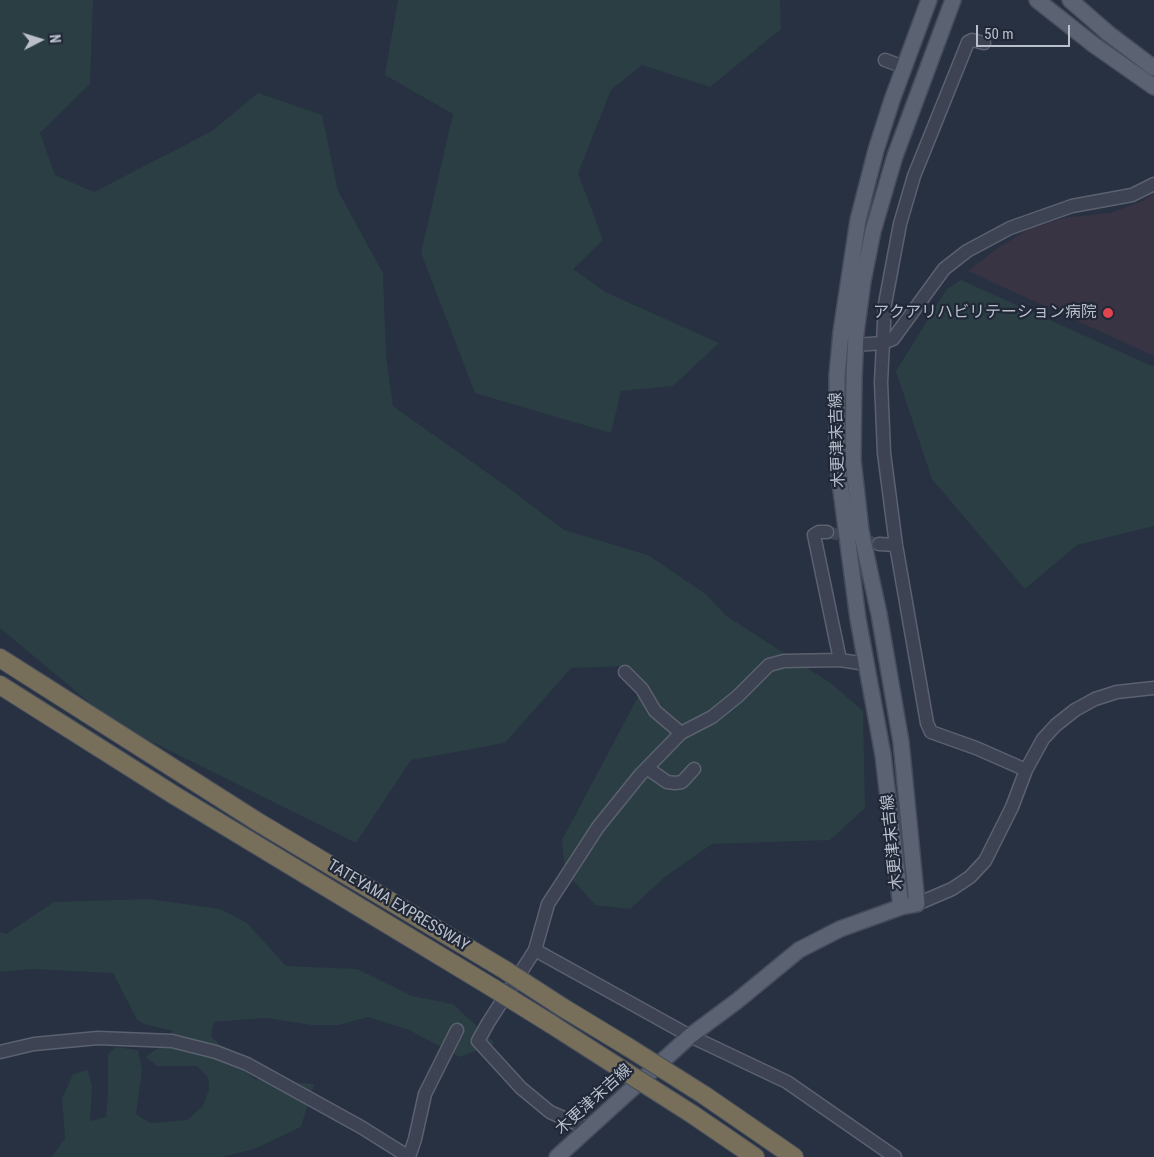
<!DOCTYPE html>
<meta charset="utf-8">
<style>
body{margin:0}
#map{position:relative;width:1154px;height:1157px;overflow:hidden;background:#283142;font-family:"Roboto Condensed",sans-serif}
canvas{display:block}
.north{position:absolute;left:15px;top:15px;width:50px;height:50px;-webkit-text-stroke:4px #212837;paint-order:stroke;rotate:85deg;font-size:14px;font-weight:700;line-height:20px;text-align:center;color:#babfcc}
.north::after{content:'';display:block;margin:auto;width:18px;height:22px;background:#babfcc;clip-path:polygon(50% 0,100% 100%,50% 72%,0 100%)}
.scale{position:absolute;left:976px;top:25px;width:94px;height:22px;box-sizing:border-box;border:2px solid #babfcc;border-top:0;padding-left:6px;font-size:15px;line-height:18px;white-space:nowrap;color:#babfcc;-webkit-text-stroke:4px #212837;paint-order:stroke}
</style>
<div id="map">
<canvas width="1154" height="1157"></canvas>
<div class="north">N</div>
<div class="scale">50 m</div>
</div>
<script>
const g = document.querySelector('canvas').getContext('2d');
g.lineJoin = 'round';
function fill(path, color) { g.fillStyle = color; g.fill(path, 'evenodd'); }
const poly = rows => new Path2D(rows.map(r => 'M' + r).join(''));
function stroke(path, color, width, dash) { g.strokeStyle = color; g.lineWidth = width; g.lineCap = dash ? 'butt' : 'round'; g.setLineDash(dash || []); g.stroke(path); }
function write(font, color, halo, rows, align = 'center') {
  g.font = font + ' "Roboto Condensed","Noto Sans JP",sans-serif'; g.lineWidth = 4.5; g.setLineDash([]); g.textBaseline = 'middle'; g.strokeStyle = halo; g.fillStyle = color; for (const [text, x, y, turn = 0] of rows) {
    g.save(); g.translate(x, y); g.rotate((+turn || 0) * Math.PI / 180); g.textAlign = isNaN(turn) ? turn : align; if (halo) g.strokeText(text, 0, 0); g.fillText(text, 0, 0); g.restore();
  }
}
fill(poly([
 [1154,192,1154,356,968,271,996,249,1029,229,1064,218,1110,213,1143,201]
]), '#383443');
fill(poly([
 [0,0,93,0,90,84,40,133,55,175,94,192,212,131,258,93,322,115,338,191,383,273,386,356,393,406,510,489,564,530,648,555,707,595,725,615,832,684,863,711,865,808,830,840,712,844,666,876,630,909,595,905,565,871,562,840,640,693,627,666,571,668,505,743,411,760,356,843,114,723,0,628],
 [398,0,780,0,781,29,710,87,642,65,611,90,578,173,603,240,573,269,605,292,719,343,673,386,621,391,611,433,475,393,421,253,453,114,385,75],
 [961,280,1154,367,1154,526,1077,545,1025,589,932,479,896,371,947,289],
 [148,899,220,909,247,923,286,966,357,969,412,996,453,1004,495,1043,460,1057,409,1030,368,1017,338,1025,312,1025,265,1018,214,1022,211,1036,254,1079,314,1084,301,1127,254,1149,222,1157,52,1157,65,1138,62,1099,73,1074,88,1070,92,1087,90,1121,106,1117,108,1095,108,1054,116,1047,138,1050,142,1070,136,1114,150,1123,187,1120,203,1106,209,1089,208,1077,197,1066,157,1066,146,1057,150,1053,159,1048,173,1031,144,1024,137,1020,113,973,31,969,0,972,0,932,6,934,54,902]
]), '#2a3e43');
stroke(poly([
 [827,532,879,544]
]), '#3e4657', 12, [12, 6]);
const minor = poly([
 [984,43,972,40,968,42,914,176,900,224,885,304,881,382,884,453,896,545,927,723,931,732,976,748,1026,770],
 [885,60,904,67],
 [855,345,883,343,893,339,944,269,967,251,1010,228,1072,206,1132,195,1154,184],
 [879,544,896,545],
 [840,660,866,664],
 [625,672,642,689,655,711,681,733],
 [647,768,667,782,675,783,682,782,694,769],
 [917,904,952,889,970,877,985,861,1012,807,1026,770,1043,739,1056,725,1075,710,1095,699,1117,692,1154,688],
 [535,950,690,1036,787,1082,895,1157],
 [0,1052,34,1044,98,1038,172,1041,216,1052,247,1064,361,1127,409,1157],
 [589,1129,550,1112,521,1088,478,1041,488,1023,535,950,548,904,598,827,640,775,681,733,712,717,738,696,769,665,784,661,840,660,814,535,819,532,827,532],
 [409,1157,415,1139,425,1094,457,1030]
]);
const major = poly([
 [1037,0,1094,45,1154,87],
 [1070,0,1109,34,1154,68],
 [901,907,883,755,858,619,837,460,837,376,841,332,858,220,876,150,892,100,929,0],
 [557,1157,690,1036,737,1001,799,950,840,929,901,907,917,904,901,742,879,614,861,531,853,460,854,377,856,333,863,281,873,231,895,156,953,0]
]);
const highway = poly([
 [0,658,258,822,505,970],
 [0,685,174,795,493,988],
 [562,1007,628,1047],
 [551,1024,615,1065],
 [704,1095,794,1157],
 [692,1114,755,1157]
]);
stroke(minor, '#5b616f', 15);
stroke(major, '#464c5b', 18);
stroke(highway, '#474e5c', 20);
stroke(minor, '#3d4352', 12);
stroke(major, '#5b6272', 15);
stroke(highway, '#786f5a', 18);
const highwayBridge = poly([
 [505,970,562,1007],
 [493,988,551,1024],
 [628,1047,704,1095],
 [615,1065,692,1114]
]);
stroke(highwayBridge, '#474e5c', 20, []);
stroke(highwayBridge, '#786f5a', 18);
for (const [x, y, r, color] of [
 [1108,313,6,"#e0444e"]
]) { const dot = new Path2D(); dot.arc(x, y, r, 0, 2 * Math.PI); g.fillStyle = color; g.fill(dot); stroke(dot, '#212837', 2); }
write('16px', '#babfcc', '#212837', [
 ["アクアリハビリテーション病院",1097,313]
], 'right');
write('16px', '#babfcc', '#212837', [
 ["木更津末吉線",838,440,-92],
 ["木更津末吉線",893,842,-96],
 ["TATEYAMA EXPRESSWAY",398,906,31],
 ["木更津末吉線",594,1100,-42]
]);
</script>
